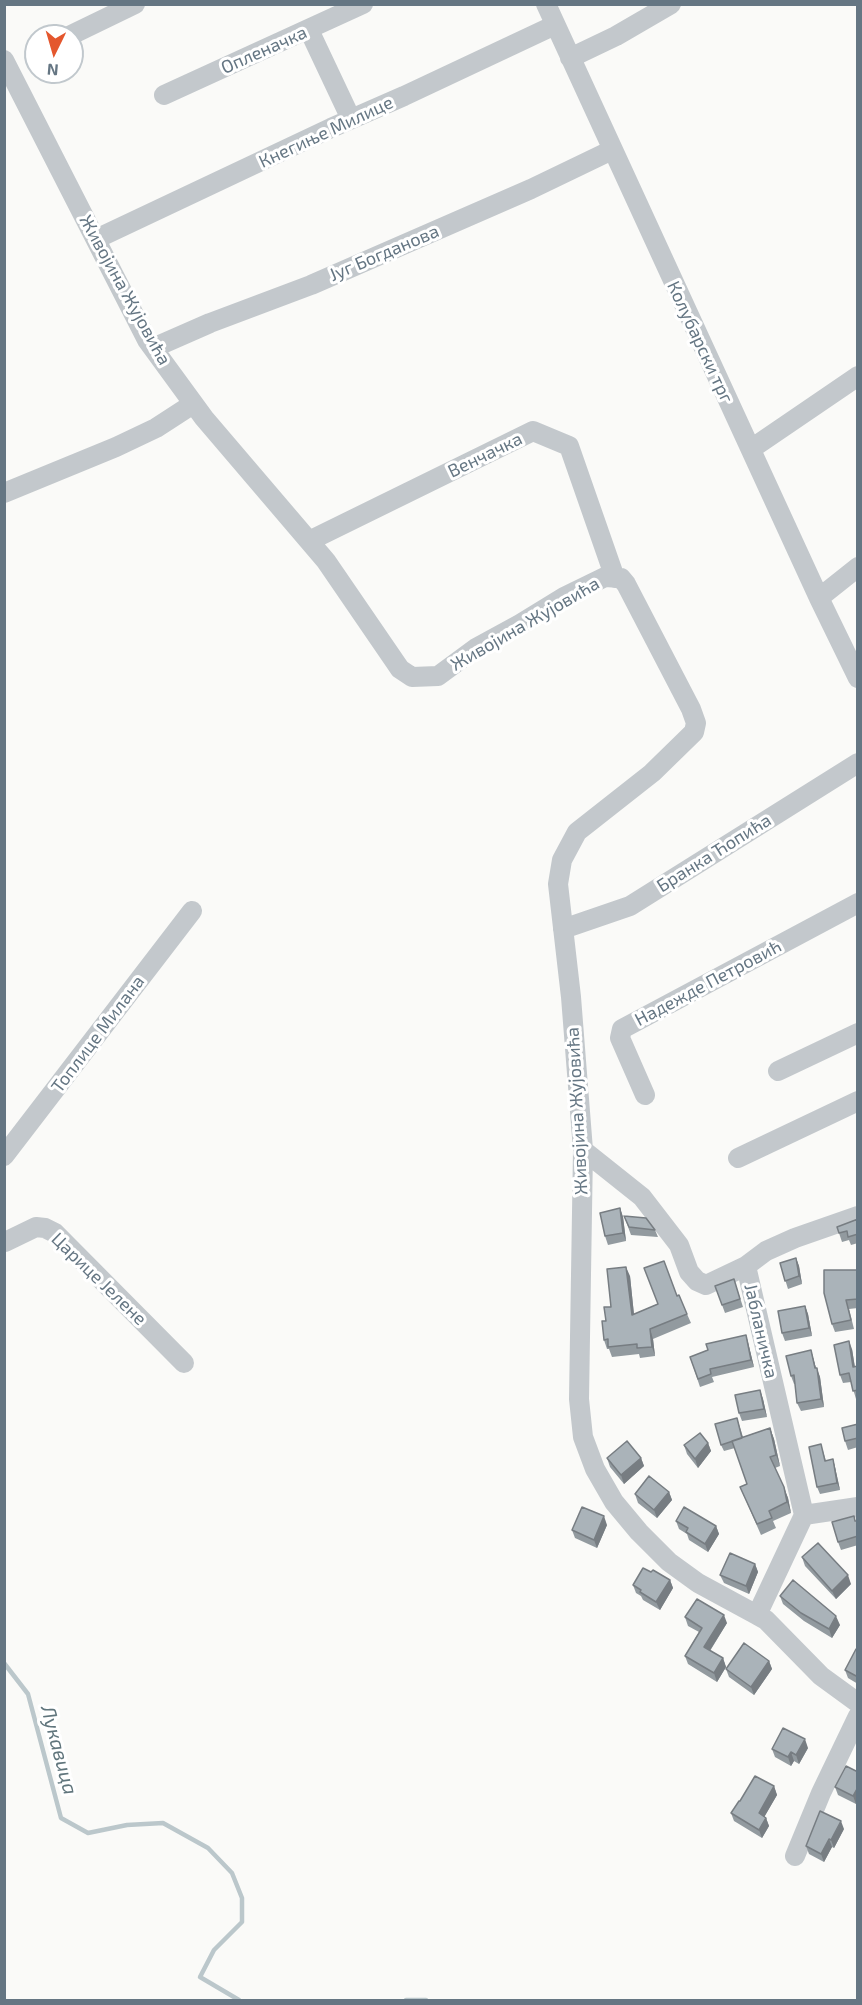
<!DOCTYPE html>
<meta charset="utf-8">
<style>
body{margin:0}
#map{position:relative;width:862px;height:2005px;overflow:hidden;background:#fafaf8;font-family:"Exo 2",sans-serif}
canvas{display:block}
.frame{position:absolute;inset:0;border:6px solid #657683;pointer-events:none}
.north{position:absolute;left:24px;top:24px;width:60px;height:60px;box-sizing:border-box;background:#fff;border:2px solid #c1c8cd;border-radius:50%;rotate:185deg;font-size:16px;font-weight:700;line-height:24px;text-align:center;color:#657683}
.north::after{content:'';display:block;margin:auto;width:21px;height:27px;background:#e4572e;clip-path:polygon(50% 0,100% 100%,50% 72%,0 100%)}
</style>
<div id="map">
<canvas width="862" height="2005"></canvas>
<div class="frame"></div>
<div class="north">N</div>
</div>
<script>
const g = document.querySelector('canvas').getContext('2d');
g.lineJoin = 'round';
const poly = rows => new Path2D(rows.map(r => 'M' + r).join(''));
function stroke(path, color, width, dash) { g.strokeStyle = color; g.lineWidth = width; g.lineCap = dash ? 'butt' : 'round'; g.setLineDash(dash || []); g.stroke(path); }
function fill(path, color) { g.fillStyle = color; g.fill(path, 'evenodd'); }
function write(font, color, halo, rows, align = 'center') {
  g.font = font + ' "Exo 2",sans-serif'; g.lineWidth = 6; g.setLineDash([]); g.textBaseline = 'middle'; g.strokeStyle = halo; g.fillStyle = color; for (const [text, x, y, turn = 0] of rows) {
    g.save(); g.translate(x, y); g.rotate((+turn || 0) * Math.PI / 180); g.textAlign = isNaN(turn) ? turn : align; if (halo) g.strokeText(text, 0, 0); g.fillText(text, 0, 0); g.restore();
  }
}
stroke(poly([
 [4,1663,28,1694,61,1818,88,1833,127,1825,163,1823,208,1848,232,1873,242,1898,242,1922,214,1950,200,1977,239,2000],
 [406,2000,426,2000]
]), '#bbc7cb', 4.5);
stroke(poly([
 [546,4,819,598,858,678],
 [309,30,351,119],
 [69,36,135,4],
 [570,58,616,36,671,4],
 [4,60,147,340,204,418,326,561,400,669,412,677,438,676,476,648,520,624,564,597,605,577,621,578,626,584,691,709,696,723,694,732,652,773,577,832,562,860,558,884,571,997,583,1150,579,1399,583,1437,595,1469,614,1502,639,1532,669,1562,698,1583,757,1615],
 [164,95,363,4],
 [96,239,331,128,404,96,555,25],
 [153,348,210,323,311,285,531,189,612,150],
 [751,449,858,376],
 [4,493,116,447,156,428,193,404],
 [309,541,533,431,569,446,615,578],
 [819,598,858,567],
 [563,929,630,906,858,763],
 [778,1071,858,1033],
 [645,1095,620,1038,622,1029,858,903],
 [583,1150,642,1197,679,1245,689,1272,697,1281,706,1285,746,1266,804,1515],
 [4,1156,192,911],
 [738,1158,858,1101],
 [5,1242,36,1227,45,1228,55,1233,184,1363],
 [746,1266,766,1251,795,1238,858,1216],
 [858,1507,804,1515,757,1615,766,1620,821,1676,858,1703],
 [795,1856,821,1793,858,1716]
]), '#c3c8cc', 20);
fill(poly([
 [620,1208,623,1217,626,1241,608,1245,605,1236],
 [624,1216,655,1230,658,1237,631,1235],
 [858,1219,858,1243,851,1245,849,1240,842,1242,839,1233],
 [796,1258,799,1266,802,1284,788,1289,780,1263],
 [858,1270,858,1308,849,1309,854,1329,835,1332,832,1324],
 [630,1276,634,1314,677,1296,687,1314,691,1323,653,1339,655,1356,640,1358,639,1354,612,1357,609,1349,607,1349,604,1340,606,1321,611,1307],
 [734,1279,743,1307,725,1313,715,1286],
 [805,1306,808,1314,812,1336,785,1341,782,1333],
 [746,1335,754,1367,712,1377,714,1382,700,1387,690,1357],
 [852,1349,855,1367,858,1366,858,1399,856,1399,851,1382,843,1383,840,1375],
 [811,1350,816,1368,820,1377,824,1407,801,1411,797,1403,795,1384,794,1384,791,1376],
 [760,1390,763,1399,767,1417,742,1421,739,1413],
 [737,1418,743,1437,770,1428,774,1439,780,1466,775,1468,788,1498,791,1513,773,1521,776,1528,761,1535,740,1487,747,1484,735,1448,724,1451,721,1445],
 [858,1424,858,1447,848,1450,845,1441],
 [708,1443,711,1451,698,1468,687,1454,684,1445],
 [823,1451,826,1461,833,1459,835,1467,840,1490,820,1494,817,1487],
 [607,1458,641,1458,644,1466,624,1484,610,1467],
 [669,1492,672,1500,657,1518,638,1503,635,1494],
 [676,1521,716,1526,719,1534,708,1552,689,1540,687,1534,679,1529],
 [856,1521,858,1521,858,1545,841,1550,838,1542],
 [607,1525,597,1548,575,1538,572,1530],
 [802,1557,851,1584,836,1599,805,1566],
 [755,1564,758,1572,749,1594,724,1583,720,1575],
 [651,1572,670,1580,673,1588,660,1610,643,1600,641,1596,636,1593,633,1585],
 [780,1596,840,1625,832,1638,804,1621,783,1604],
 [685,1617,727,1623,710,1651,723,1658,726,1667,717,1682,688,1664,685,1656,699,1632,688,1626],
 [858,1650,858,1684,848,1678,845,1670],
 [769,1661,772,1669,754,1695,729,1677,726,1669],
 [808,1748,799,1764,794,1761,791,1766,775,1757,772,1749],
 [858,1772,858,1801,856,1804,838,1795,835,1787],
 [774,1786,777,1795,764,1817,766,1818,769,1826,762,1838,734,1821,731,1813,740,1801],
 [844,1829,834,1848,832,1847,824,1862,809,1854,806,1846]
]), '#929a9f');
fill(poly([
 [620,1208,623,1217,626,1241,623,1233],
 [796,1258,799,1266,802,1284,799,1276],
 [626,1267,630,1276,635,1325,632,1315],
 [805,1306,808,1314,812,1336,809,1328],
 [650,1329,653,1339,655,1356,652,1347],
 [746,1335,748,1342,754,1367,751,1360],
 [849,1341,852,1349,856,1375,853,1367],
 [811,1350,818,1376,817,1368,820,1377,824,1407,821,1399],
 [760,1390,763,1399,767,1417,764,1409],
 [770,1428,774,1439,780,1466,776,1455],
 [708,1443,711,1451,698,1468,695,1459],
 [641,1458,644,1466,624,1484,621,1475],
 [833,1459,835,1467,840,1490,837,1483],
 [784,1487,788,1498,791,1513,787,1502],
 [669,1492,672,1500,657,1518,654,1510],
 [604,1516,607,1525,597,1548,594,1540],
 [716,1526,719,1534,708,1552,705,1544],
 [755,1564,758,1572,749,1594,746,1586],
 [848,1575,851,1584,836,1599,832,1591],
 [670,1580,673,1588,660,1610,656,1602],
 [724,1615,727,1623,707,1655,704,1647],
 [836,1616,840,1625,832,1638,829,1629],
 [723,1658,726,1667,717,1682,714,1673],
 [769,1661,772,1669,754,1695,751,1687],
 [805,1739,808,1748,799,1764,796,1755],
 [791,1752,794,1761,791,1766,788,1757],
 [774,1786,777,1795,762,1821,759,1813],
 [858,1787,858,1801,856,1804,853,1796],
 [766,1818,769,1826,762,1838,759,1830],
 [841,1821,844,1829,834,1848,831,1840],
 [829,1839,832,1847,824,1862,821,1854]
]), '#777d82');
const building = poly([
 [620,1208,623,1233,605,1236,600,1213,620,1208],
 [624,1216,646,1218,655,1230,629,1227,624,1216],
 [858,1219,858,1234,848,1237,847,1231,839,1233,837,1227,858,1219],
 [796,1258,799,1276,785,1281,780,1263,796,1258],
 [664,1261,677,1296,679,1295,687,1314,650,1329,652,1347,637,1348,637,1344,608,1347,608,1339,604,1340,602,1321,606,1321,604,1307,611,1307,607,1269,626,1267,632,1315,658,1304,644,1268,664,1261],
 [824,1270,858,1270,858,1299,846,1300,851,1320,832,1324,824,1293,824,1270],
 [734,1279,740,1299,722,1305,715,1286,734,1279],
 [805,1306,809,1328,782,1333,778,1311,805,1306],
 [746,1335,751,1360,710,1369,711,1374,698,1379,690,1357,708,1350,706,1344,746,1335],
 [849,1341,853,1367,858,1366,858,1390,853,1391,849,1373,840,1375,834,1345,849,1341],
 [811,1350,815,1368,817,1368,821,1399,797,1403,794,1375,791,1376,786,1356,811,1350],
 [760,1390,764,1409,739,1413,735,1395,760,1390],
 [737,1418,742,1438,721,1445,715,1424,737,1418],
 [858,1424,858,1438,845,1441,842,1428,858,1424],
 [770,1428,776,1455,770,1457,784,1487,787,1502,769,1511,772,1518,757,1524,740,1487,747,1484,732,1441,770,1428],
 [700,1433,708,1443,695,1459,684,1445,700,1433],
 [627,1441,641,1458,621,1475,607,1458,627,1441],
 [821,1444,825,1461,833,1459,837,1483,817,1487,809,1447,821,1444],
 [649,1476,669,1492,654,1510,635,1494,649,1476],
 [582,1507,604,1516,594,1540,572,1530,582,1507],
 [684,1507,716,1526,705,1544,686,1532,688,1528,676,1521,684,1507],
 [854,1516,855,1521,858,1521,858,1536,838,1542,832,1522,854,1516],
 [818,1543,848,1575,832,1591,802,1557,818,1543],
 [730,1553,755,1564,746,1586,720,1575,730,1553],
 [643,1568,651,1572,653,1570,670,1580,656,1602,640,1592,641,1590,633,1585,643,1568],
 [793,1580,836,1616,829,1629,801,1613,780,1596,793,1580],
 [697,1599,724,1615,704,1647,723,1658,714,1673,685,1656,702,1628,685,1617,697,1599],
 [744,1643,769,1661,751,1687,726,1669,744,1643],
 [856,1649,858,1650,858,1677,845,1670,856,1649],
 [783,1728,805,1739,796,1755,791,1752,788,1757,772,1749,783,1728],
 [846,1766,858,1772,858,1787,853,1796,835,1787,846,1766],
 [755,1776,774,1786,759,1813,766,1818,759,1830,731,1813,739,1801,740,1801,755,1776],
 [820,1811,841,1821,831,1840,829,1839,821,1854,806,1846,820,1811]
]);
fill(building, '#aab3b9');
stroke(building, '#777d82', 1.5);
write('18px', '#657683', '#fff', [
 ["Опленачка",264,50,-24],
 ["Кнегиње Милице",326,132,-25],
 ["Југ Богданова",384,253,-23],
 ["Живојина Жујовића",125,290,61],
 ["Колубарски трг",700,342,65],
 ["Венчачка",485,455,-26],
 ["Живојина Жујовића",525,624,-30],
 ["Бранка Ћопића",714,853,-32],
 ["Надежде Петровић",708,983,-28],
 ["Топлице Милана",98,1034,-53],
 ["Живојина Жујовића",577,1111,-93],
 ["Царице Јелене",99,1279,44],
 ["Јабланичка",761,1331,77]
]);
write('italic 20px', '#60757c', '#fff', [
 ["Лукавица",59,1750,75]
]);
</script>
